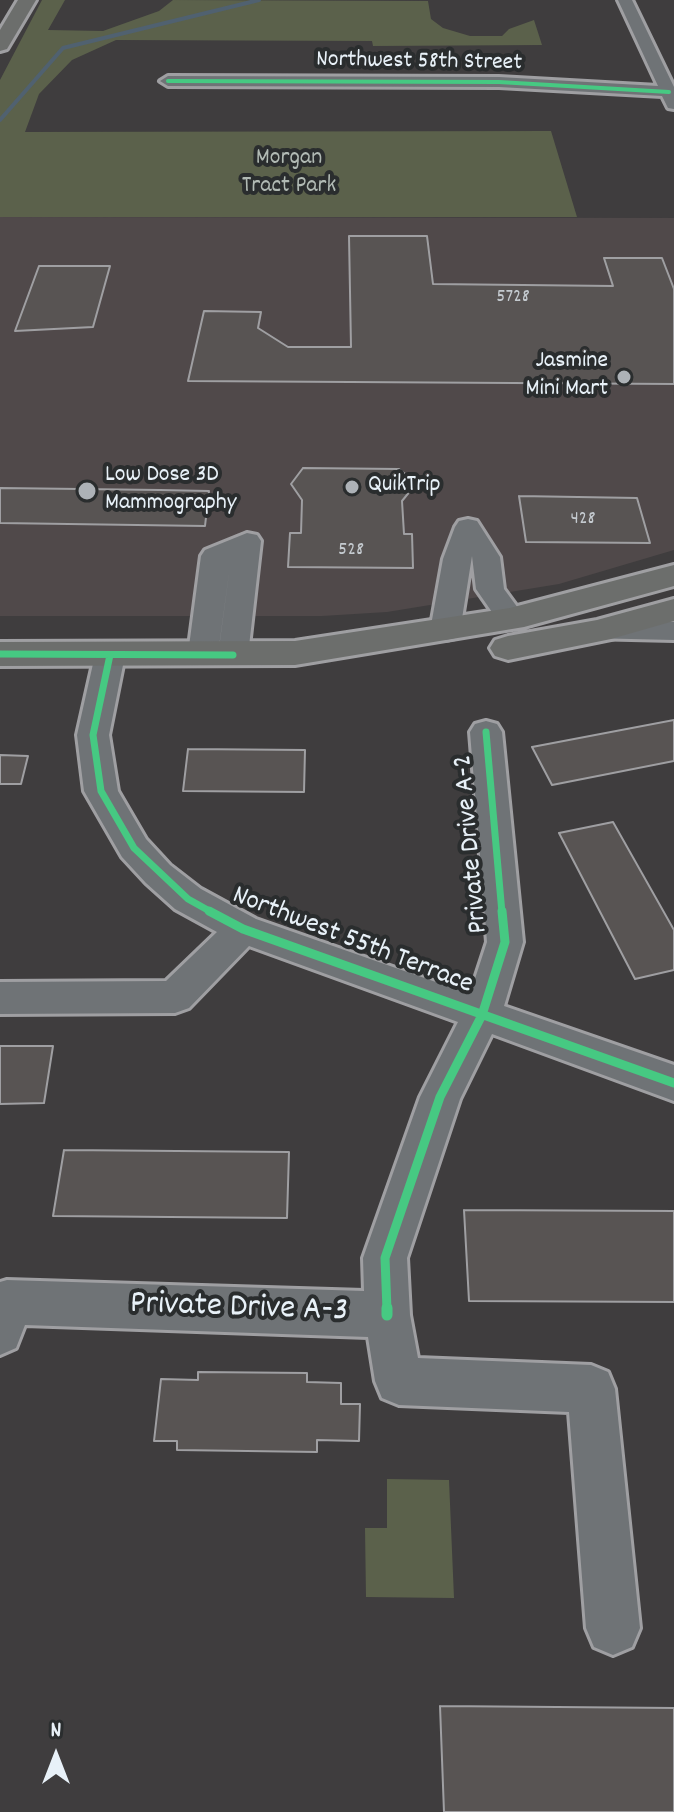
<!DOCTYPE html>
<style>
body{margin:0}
#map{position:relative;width:674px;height:1812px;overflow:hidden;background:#3f3d3e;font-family:Dekko,sans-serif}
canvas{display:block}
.north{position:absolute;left:16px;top:1716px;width:80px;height:80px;-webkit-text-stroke:6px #2a2d2e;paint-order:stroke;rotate:0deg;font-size:22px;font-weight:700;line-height:32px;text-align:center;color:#e8f1f8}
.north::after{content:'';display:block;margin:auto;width:28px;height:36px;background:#e8f1f8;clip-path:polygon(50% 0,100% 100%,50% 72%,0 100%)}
</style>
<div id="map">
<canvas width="674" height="1812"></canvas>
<div class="north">N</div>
</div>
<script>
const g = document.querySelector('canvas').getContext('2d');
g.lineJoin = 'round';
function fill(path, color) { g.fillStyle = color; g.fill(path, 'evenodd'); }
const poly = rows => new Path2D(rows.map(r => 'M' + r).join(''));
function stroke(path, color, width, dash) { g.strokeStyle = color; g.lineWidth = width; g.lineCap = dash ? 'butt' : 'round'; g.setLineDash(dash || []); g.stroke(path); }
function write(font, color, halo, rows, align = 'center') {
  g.font = font + ' Dekko,sans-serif'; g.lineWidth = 8; g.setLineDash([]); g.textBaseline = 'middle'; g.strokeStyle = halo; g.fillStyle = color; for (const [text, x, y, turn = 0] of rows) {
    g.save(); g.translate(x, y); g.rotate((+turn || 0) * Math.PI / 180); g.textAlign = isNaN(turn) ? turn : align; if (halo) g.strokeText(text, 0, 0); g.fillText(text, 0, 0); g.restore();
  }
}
fill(poly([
 [0,217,674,218,674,550,559,584,387,612,322,616,0,616]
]), '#50494a');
fill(poly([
 [42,0,65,0,48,30,103,31,159,11,173,0,428,1,431,19,443,28,470,36,502,36,509,29,534,20,542,45,373,46,372,41,116,40,72,60,39,94,25,132,551,131,577,217,0,217,0,80],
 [387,1479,449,1480,454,1598,366,1597,365,1528,387,1528]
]), '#5b614b');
stroke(poly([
 [0,120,63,48,259,0]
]), '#506170', 4);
const building = poly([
 [349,236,427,236,433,284,613,286,604,258,662,258,674,289,674,384,188,381,204,311,261,312,258,328,288,347,351,347,349,236],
 [39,266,110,266,93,327,15,331,39,266],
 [303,468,399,469,409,477,415,485,402,501,404,534,412,534,413,568,288,567,290,533,301,533,302,500,291,484,303,468],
 [0,488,160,490,209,491,205,526,0,523,0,488],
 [519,496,637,498,650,543,526,542,519,496],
 [674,720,674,761,552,785,532,747,674,720],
 [188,749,305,750,304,792,183,791,188,749],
 [0,755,28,756,21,784,0,784,0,755],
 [613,822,674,930,674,970,635,979,559,833,613,822],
 [0,1046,53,1046,44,1103,0,1104,0,1046],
 [64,1150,289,1152,287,1218,53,1216,64,1150],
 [464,1210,674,1211,674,1302,469,1301,464,1210],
 [198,1372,307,1373,307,1382,341,1383,341,1404,360,1404,359,1441,317,1440,317,1452,177,1450,177,1441,154,1441,161,1379,198,1380,198,1372],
 [440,1706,674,1708,674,1812,444,1812,440,1706]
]);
fill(building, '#585453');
stroke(building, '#9f9fa2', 2);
const minor = poly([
 [618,0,632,0,674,87,674,109,668,108,662,96,499,87,168,86,160,81,168,76,499,77,658,86,618,0],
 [468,519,477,521,500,557,504,589,526,619,521,625,501,625,476,589,472,556,460,631,455,638,445,640,435,638,430,631,443,559,455,527,459,521,468,519],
 [247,533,257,535,261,541,248,655,244,662,233,665,222,662,218,655,231,559,218,654,214,661,203,664,192,661,188,654,201,556,205,550,247,533],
 [598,622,674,622,674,640,588,638,583,631,588,624,598,622],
 [110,645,121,648,125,655,109,735,118,791,146,839,170,865,201,889,256,919,470,994,487,942,470,732,475,724,486,721,497,724,502,732,523,942,504,1006,674,1065,674,1101,492,1034,460,1099,407,1258,410,1315,418,1358,591,1365,608,1372,615,1389,640,1628,632,1647,613,1655,594,1647,586,1628,569,1412,399,1405,382,1398,375,1381,368,1337,25,1325,16,1348,0,1355,0,1282,7,1280,364,1291,363,1258,420,1097,458,1022,249,946,189,1008,175,1013,0,1014,0,982,166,981,217,932,175,909,146,883,122,857,84,791,77,735,95,655,99,648,110,645]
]);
const major = poly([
 [674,565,674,586,524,627,295,665,0,666,0,642,295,641,510,608,674,565],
 [674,599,674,621,611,639,508,660,495,656,490,648,495,640,508,636,597,620,674,599]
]);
const highway = poly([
 [18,0,36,0,7,49,0,51,0,30,18,0]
]);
stroke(minor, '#9f9fa2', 6);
stroke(major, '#9f9fa2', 6);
stroke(highway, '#9f9fa2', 6);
fill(minor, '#6f7376');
fill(major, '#6c6e6c');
fill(highway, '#6c6e6c');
stroke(poly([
 [168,81,499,82,669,92]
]), '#46c982', 4);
stroke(poly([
 [0,654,233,655],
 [110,655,93,735,101,791,134,848,188,899,213,913],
 [486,732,502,913]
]), '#46c982', 7);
stroke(poly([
 [209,911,243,929,674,1083],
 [387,1310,385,1258,440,1097,482,1015,505,942,502,911]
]), '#46c982', 9);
stroke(poly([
 [387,1308,387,1315]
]), '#46c982', 11);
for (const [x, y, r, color] of [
 [624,377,8,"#adb2b7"],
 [352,487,8,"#adb2b7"],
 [87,491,10,"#adb2b7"]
]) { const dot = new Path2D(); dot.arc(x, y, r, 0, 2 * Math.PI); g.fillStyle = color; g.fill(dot); stroke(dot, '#2a2d2e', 3); }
write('20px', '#c4cacf', null, [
 ["5728",513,298],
 ["428",583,520],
 ["528",351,551]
]);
write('24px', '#e8f1f8', '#2a2d2e', [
 ["Northwest 58th Street",419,63,1]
]);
write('24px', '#b1bab4', '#2a2d2e', [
 ["Morgan",289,160],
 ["Tract Park",289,188]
]);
write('24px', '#e8f1f8', '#2a2d2e', [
 ["Jasmine",608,363,"right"],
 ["Mini Mart",608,391,"right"],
 ["Low Dose 3D",105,477],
 ["Mammography",105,505],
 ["QuikTrip",368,487]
], 'left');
write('28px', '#e8f1f8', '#2a2d2e', [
 ["Private Drive A-2",473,844,-95],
 ["Northwest 55th Terrace",352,942,21]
]);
write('34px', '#e8f1f8', '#2a2d2e', [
 ["Private Drive A-3",239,1310,2]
]);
</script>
